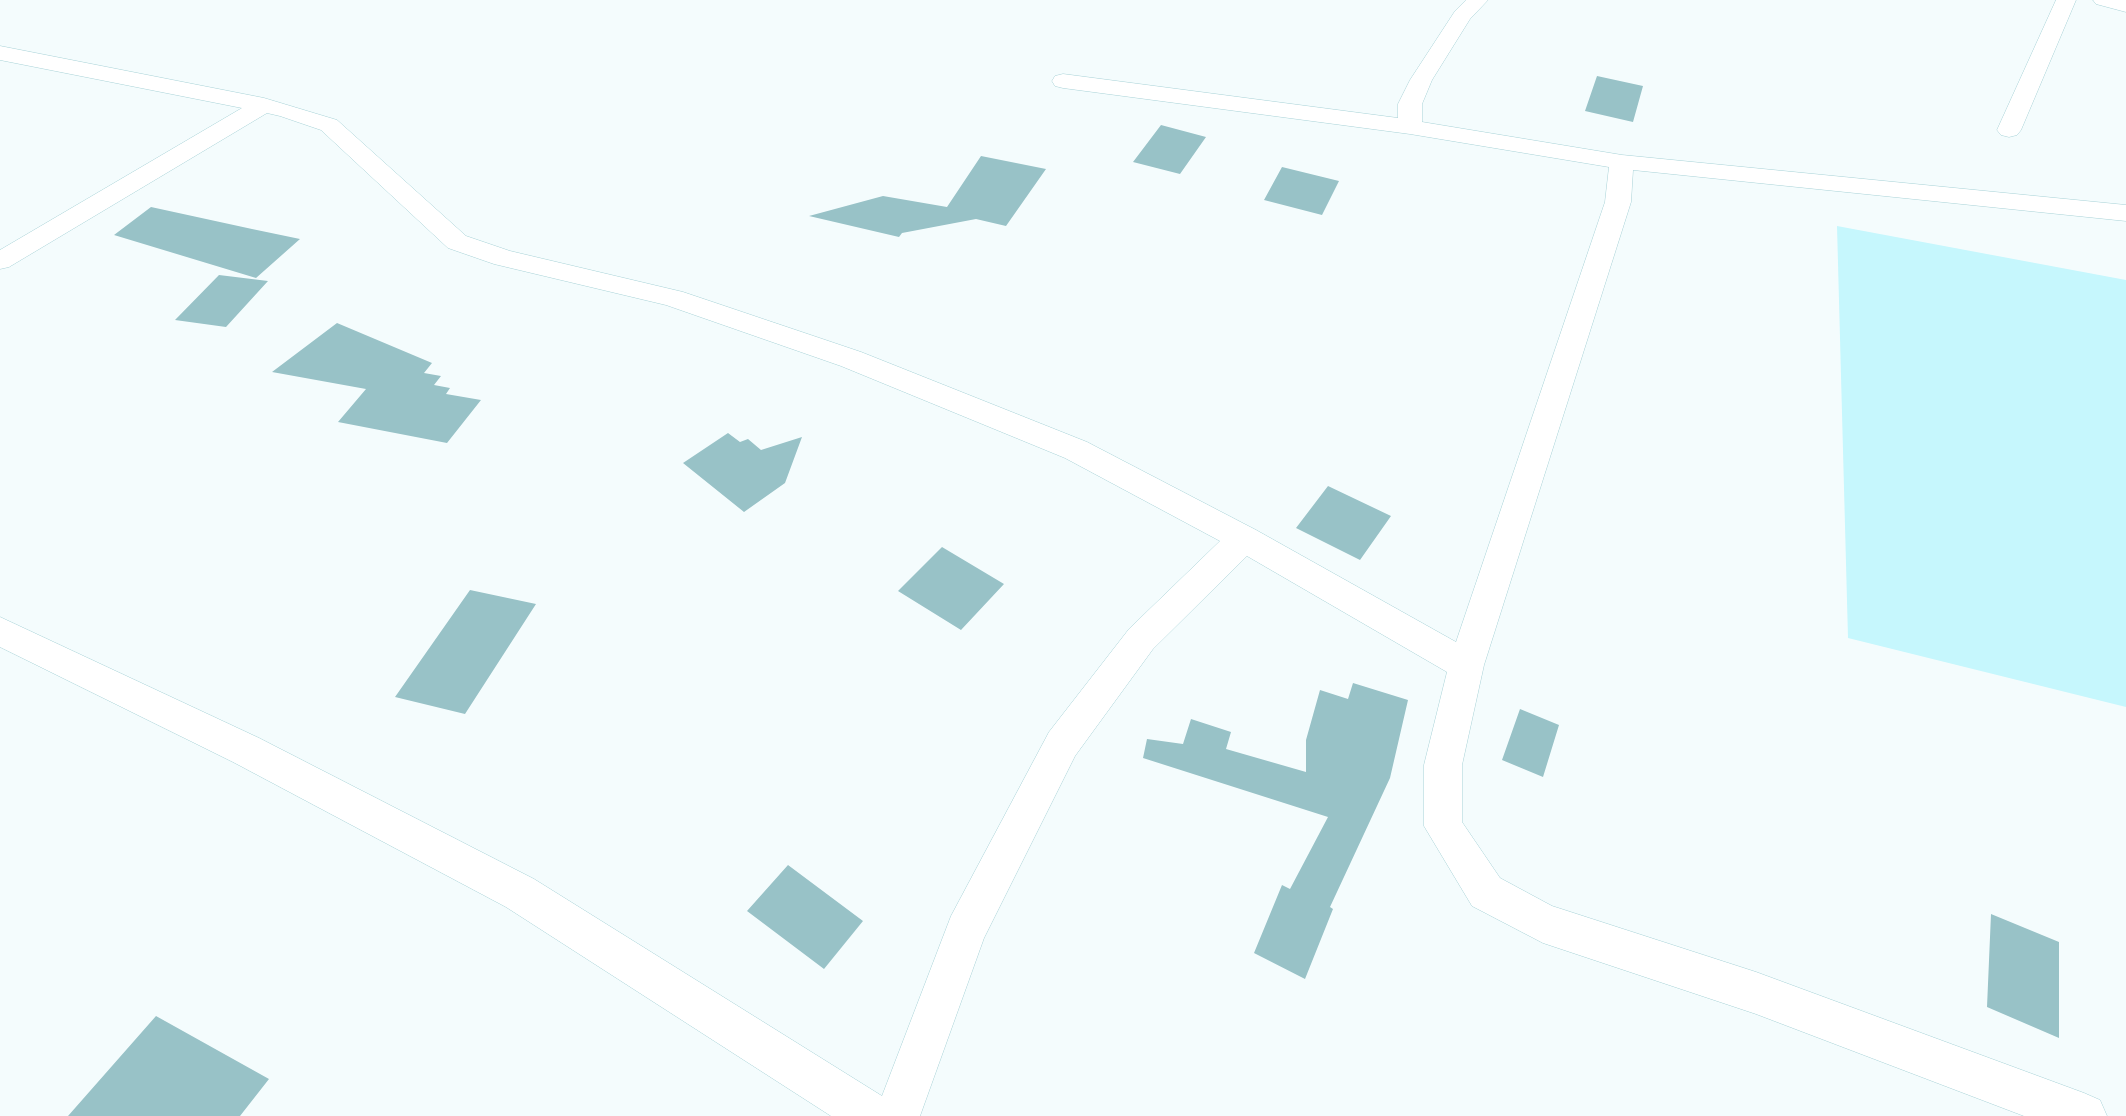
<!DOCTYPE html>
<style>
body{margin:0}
canvas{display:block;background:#f4fcfd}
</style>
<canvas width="2126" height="1116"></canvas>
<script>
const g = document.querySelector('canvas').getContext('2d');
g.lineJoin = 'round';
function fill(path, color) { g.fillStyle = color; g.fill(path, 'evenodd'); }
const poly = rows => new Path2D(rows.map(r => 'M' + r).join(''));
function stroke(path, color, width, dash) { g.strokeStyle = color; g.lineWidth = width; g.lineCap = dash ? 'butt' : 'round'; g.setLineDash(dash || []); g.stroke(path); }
fill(poly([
 [1837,226,2126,280,2126,707,1848,638]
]), '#c6f7fd');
fill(poly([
 [1597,76,1643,86,1633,122,1585,111],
 [1161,125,1206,137,1180,174,1133,162],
 [981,156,1046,169,1006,226,976,219,902,233,899,237,809,216,883,196,947,207],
 [1282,167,1339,181,1322,215,1264,200],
 [151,207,252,229,300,239,256,278,114,235],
 [219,275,268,281,226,327,175,320],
 [337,323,432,363,424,373,441,376,434,385,450,388,446,394,481,400,447,443,338,422,366,389,272,372],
 [728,433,740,442,748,439,761,450,802,437,785,483,744,512,683,463],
 [1328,486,1391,516,1360,560,1296,528],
 [942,547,1004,584,961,630,898,591],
 [470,590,536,604,465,714,395,697],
 [1353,683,1408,700,1390,778,1330,907,1333,909,1305,979,1254,953,1282,885,1290,889,1328,817,1143,758,1147,739,1183,744,1191,719,1231,732,1226,749,1306,772,1306,740,1320,690,1348,699],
 [1520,709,1559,725,1543,777,1502,760],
 [788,865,863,921,824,969,747,911],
 [1991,914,2059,942,2059,1038,1987,1007],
 [156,1016,269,1079,240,1116,68,1116]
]), '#98c2c7');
const street = poly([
 [1466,0,1488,0,1470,19,1432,80,1422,104,1422,122,1622,155,2126,205,2126,221,1633,170,1631,202,1484,665,1462,765,1462,822,1500,878,1552,906,1756,972,2084,1093,2100,1100,2107,1116,2024,1116,1756,1014,1543,943,1472,906,1424,826,1424,765,1447,672,1247,556,1153,649,1075,756,984,938,920,1116,831,1116,506,907,233,762,0,647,0,617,259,738,534,879,882,1096,951,916,1049,732,1129,629,1220,541,1065,458,841,366,666,305,494,264,448,248,321,130,280,116,267,113,9,267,0,269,0,250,242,108,0,60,0,46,264,98,337,120,466,236,510,251,683,292,861,352,1087,442,1256,530,1456,642,1605,202,1609,167,1410,134,1063,88,1055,86,1052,81,1055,76,1063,74,1398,118,1398,104,1410,80,1455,11,1466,0],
 [2056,0,2076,0,2021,130,2017,135,2009,137,2001,135,1997,130,2056,0],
 [2093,0,2126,0,2126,12,2096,4,2093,0]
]);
stroke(street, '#a8d2d7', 1);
fill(street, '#fff');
</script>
